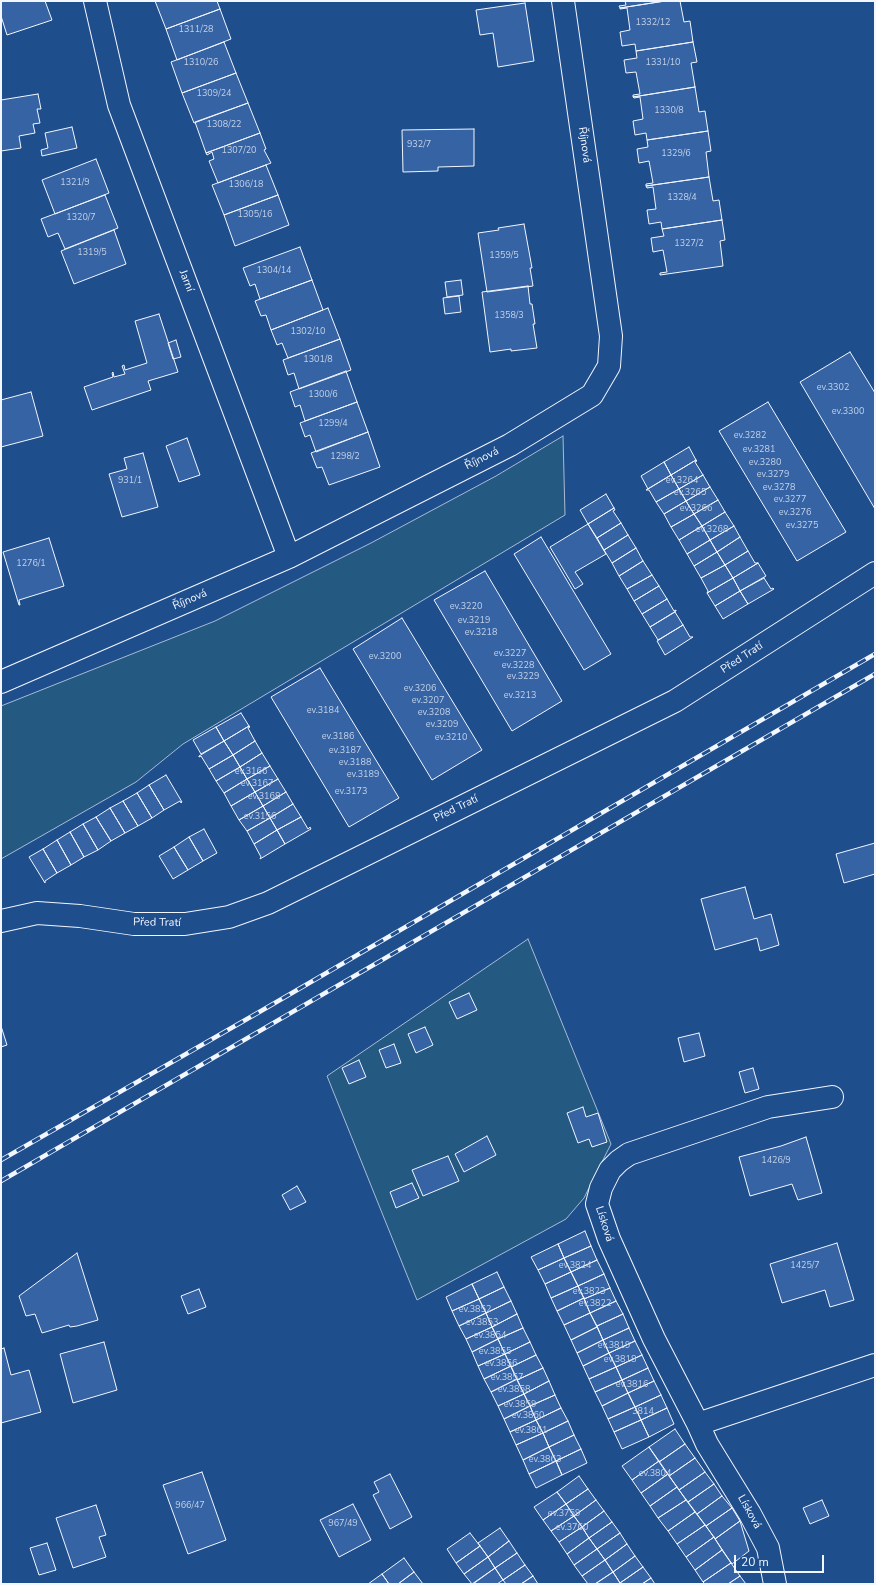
<!DOCTYPE html>
<meta charset="utf-8">
<style>
body{margin:0}
#map{position:relative;width:876px;height:1585px;overflow:hidden;background:#1f4e8c;font-family:"Nunito Sans",sans-serif}
canvas{display:block}
.frame{position:absolute;inset:0;border:2px solid #f2f6ff;pointer-events:none}
.scale{position:absolute;left:734px;top:1555px;width:90px;height:18px;box-sizing:border-box;border:2px solid #f2f6ff;border-top:0;padding-left:5px;font-size:12px;line-height:14px;white-space:nowrap;color:#f2f6ff;-webkit-text-stroke:3px #1f4e8c;paint-order:stroke}
</style>
<div id="map">
<canvas width="876" height="1585"></canvas>
<div class="frame"></div>
<div class="scale">20 m</div>
</div>
<script>
const g = document.querySelector('canvas').getContext('2d');
g.lineJoin = 'round';
function fill(path, color) { g.fillStyle = color; g.fill(path, 'evenodd'); }
const poly = rows => new Path2D(rows.map(r => 'M' + r).join(''));
function stroke(path, color, width, dash) { g.strokeStyle = color; g.lineWidth = width; g.lineCap = dash ? 'butt' : 'round'; g.setLineDash(dash || []); g.stroke(path); }
function write(font, color, halo, rows, align = 'center') {
  g.font = font + ' "Nunito Sans",sans-serif'; g.lineWidth = 3; g.setLineDash([]); g.textBaseline = 'middle'; g.strokeStyle = halo; g.fillStyle = color; for (const [text, x, y, turn = 0] of rows) {
    g.save(); g.translate(x, y); g.rotate((+turn || 0) * Math.PI / 180); g.textAlign = isNaN(turn) ? turn : align; if (halo) g.strokeText(text, 0, 0); g.fillText(text, 0, 0); g.restore();
  }
}
const green = poly([
 [563,436,565,515,183,744,136,782,1,859,1,706,215,621,371,543,496,476,563,436],
 [528,939,611,1144,584,1198,566,1219,417,1300,327,1076,528,939]
]);
fill(green, '#245a82');
stroke(green, '#a8bbd7', 1);
const building = poly([
 [1,1,45,1,52,20,7,35,1,16,1,1],
 [155,1,217,1,220,9,166,29,155,1],
 [625,1,665,1,620,8,619,6,626,5,625,1],
 [665,1,680,1,684,22,690,21,693,42,636,51,635,44,622,46,620,32,630,30,627,8,620,9,620,8,665,1],
 [525,3,534,61,498,67,493,33,480,35,476,10,525,3],
 [220,9,231,39,177,60,166,29,220,9],
 [224,42,236,73,182,93,171,62,224,42],
 [693,42,697,62,691,63,695,87,633,97,633,95,640,94,636,72,626,73,624,60,637,58,636,51,693,42],
 [236,73,248,103,194,123,182,93,236,73],
 [695,87,699,112,705,111,708,131,647,140,646,133,635,135,633,121,643,119,640,97,634,98,633,97,695,87],
 [38,94,41,109,37,109,40,123,33,124,35,133,19,136,21,148,1,151,1,100,38,94],
 [248,103,260,133,206,153,195,122,248,103],
 [72,127,77,148,42,156,41,150,48,148,45,133,72,127],
 [474,129,474,166,438,167,438,171,403,172,402,130,474,129],
 [708,131,711,151,706,152,709,177,646,186,646,184,653,183,649,161,639,163,637,149,648,147,647,140,708,131],
 [260,133,266,149,264,150,271,163,218,183,209,161,214,159,212,152,207,155,206,153,260,133],
 [96,159,109,193,55,214,42,180,96,159],
 [266,165,278,195,224,215,212,185,266,165],
 [709,177,713,201,719,200,722,220,662,229,661,222,649,224,647,210,656,209,653,187,647,188,646,186,709,177],
 [105,195,118,228,65,249,58,233,48,237,41,219,105,195],
 [278,195,289,225,235,246,224,215,278,195],
 [722,220,725,240,720,241,723,266,660,275,660,273,667,272,663,250,653,252,651,238,664,236,662,229,722,220],
 [524,224,532,268,530,268,533,286,487,292,478,233,499,230,498,228,524,224],
 [114,230,126,264,74,284,61,251,114,230],
 [300,247,312,280,260,299,255,284,250,286,243,268,300,247],
 [312,280,323,310,271,330,266,315,261,316,255,301,312,280],
 [461,280,463,295,447,297,445,282,461,280],
 [528,286,530,304,532,304,535,324,533,324,537,348,511,351,511,349,490,352,482,292,528,286],
 [459,296,461,312,445,314,443,298,459,296],
 [328,308,340,339,288,358,282,343,277,345,271,330,328,308],
 [159,314,178,372,148,381,151,390,92,410,84,387,113,377,112,373,113,372,114,377,125,374,122,366,124,365,125,370,147,363,135,321,159,314],
 [340,339,351,370,299,389,294,373,288,375,283,360,340,339],
 [176,340,181,357,173,359,168,343,176,340],
 [850,352,875,393,875,509,800,382,850,352],
 [346,371,357,402,305,421,300,405,295,407,290,392,346,371],
 [31,392,43,436,1,447,1,400,31,392],
 [357,402,368,432,316,452,310,435,305,437,300,423,357,402],
 [768,402,846,532,797,561,719,431,768,402],
 [368,432,380,467,329,485,322,467,317,468,311,453,368,432],
 [187,438,200,475,179,482,166,446,187,438],
 [689,447,696,460,671,475,664,462,689,447],
 [143,453,158,507,122,517,109,474,127,469,124,458,143,453],
 [696,460,697,461,695,462,703,475,679,489,671,475,696,460],
 [664,462,671,475,648,489,641,476,664,462],
 [671,475,679,489,656,502,649,490,646,490,671,475],
 [703,475,710,487,686,501,679,489,703,475],
 [710,487,718,500,694,514,686,501,710,487],
 [679,489,686,501,664,514,656,502,679,489],
 [606,494,614,508,588,524,580,510,606,494],
 [718,500,725,512,702,526,694,514,718,500],
 [686,501,694,514,671,527,664,514,686,501],
 [614,508,615,510,613,511,621,523,597,538,588,524,614,508],
 [725,512,734,526,710,540,702,526,725,512],
 [694,514,702,526,679,540,671,527,694,514],
 [621,523,628,535,604,550,597,538,621,523],
 [588,524,606,554,575,572,583,584,575,589,550,547,588,524],
 [702,526,710,540,687,554,679,540,702,526],
 [734,526,740,537,717,552,710,540,734,526],
 [628,535,636,548,612,563,604,550,628,535],
 [541,537,611,654,584,670,514,554,541,537],
 [740,537,748,551,725,565,717,552,740,537],
 [49,538,64,586,19,600,20,605,19,605,3,552,49,538],
 [710,540,717,552,694,566,687,554,710,540],
 [636,548,643,561,619,576,612,563,636,548],
 [748,551,755,563,758,563,733,578,725,565,748,551],
 [717,552,725,565,701,578,694,566,717,552],
 [643,561,652,575,627,589,619,576,643,561],
 [758,563,766,576,740,591,733,578,758,563],
 [725,565,733,578,707,593,708,591,701,578,725,565],
 [485,571,562,701,512,731,434,600,485,571],
 [652,575,659,586,634,601,627,589,652,575],
 [733,578,740,591,715,606,707,593,733,578],
 [764,578,771,589,773,588,774,589,748,604,740,591,764,578],
 [659,586,667,599,642,614,634,601,659,586],
 [740,591,748,604,723,619,715,606,740,591],
 [667,599,674,611,676,610,676,611,650,627,642,614,667,599],
 [675,612,683,625,658,640,650,627,675,612],
 [402,618,482,750,432,780,353,649,402,618],
 [683,625,690,637,693,637,665,655,657,641,683,625],
 [320,668,399,798,349,827,271,697,320,668],
 [241,713,249,726,224,741,216,727,241,713],
 [249,726,250,727,248,728,255,741,233,755,224,741,249,726],
 [216,727,224,741,201,754,193,740,216,727],
 [224,741,233,755,209,769,201,756,199,757,199,756,224,741],
 [255,741,262,753,240,767,233,755,255,741],
 [262,753,270,766,247,779,240,767,262,753],
 [233,755,240,767,216,781,209,769,233,755],
 [270,766,278,779,255,792,247,779,270,766],
 [240,767,247,779,224,793,216,781,240,767],
 [166,775,182,802,181,803,180,801,164,810,149,785,166,775],
 [247,779,255,792,231,806,224,793,247,779],
 [278,779,286,792,263,806,255,792,278,779],
 [149,785,164,810,152,818,137,793,149,785],
 [255,792,263,806,239,820,231,806,255,792],
 [286,792,293,804,270,818,263,806,286,792],
 [137,793,152,818,138,826,123,801,137,793],
 [123,801,138,826,125,833,110,808,123,801],
 [293,804,301,817,277,830,270,818,293,804],
 [263,806,270,818,247,831,239,820,263,806],
 [110,808,125,833,111,841,96,817,110,808],
 [96,817,111,841,98,850,83,824,96,817],
 [301,817,308,829,310,827,311,829,285,844,277,830,301,817],
 [270,818,277,830,254,844,247,831,270,818],
 [83,824,98,850,84,857,70,832,83,824],
 [204,829,217,853,203,861,189,837,204,829],
 [277,830,285,844,260,859,261,857,254,844,277,830],
 [70,832,84,857,71,865,57,840,70,832],
 [189,837,203,861,188,870,174,847,189,837],
 [57,840,71,865,57,873,43,849,57,840],
 [875,843,875,874,844,883,836,854,875,843],
 [174,847,188,870,173,879,159,856,174,847],
 [43,849,57,873,45,881,45,883,29,857,43,849],
 [745,887,754,919,771,914,779,945,760,951,757,938,715,950,701,899,745,887],
 [469,993,477,1010,457,1019,449,1002,469,993],
 [1,1026,7,1045,1,1047,1,1026],
 [425,1027,433,1045,416,1053,408,1034,425,1027],
 [699,1033,705,1056,684,1062,678,1038,699,1033],
 [394,1044,401,1063,386,1068,379,1050,394,1044],
 [359,1060,366,1077,349,1084,342,1068,359,1060],
 [753,1068,759,1089,745,1093,739,1072,753,1068],
 [583,1107,586,1117,598,1113,607,1142,592,1147,589,1139,578,1143,567,1113,583,1107],
 [487,1136,496,1155,464,1172,455,1154,487,1136],
 [806,1137,822,1193,798,1200,792,1184,750,1196,739,1157,781,1146,806,1137],
 [448,1156,459,1181,423,1196,412,1170,448,1156],
 [412,1183,419,1198,396,1208,390,1192,412,1183],
 [297,1186,306,1202,290,1210,282,1195,297,1186],
 [585,1231,591,1246,564,1258,558,1244,585,1231],
 [837,1243,854,1300,830,1307,825,1290,782,1303,770,1264,837,1243],
 [558,1244,564,1258,538,1270,531,1257,558,1244],
 [591,1246,597,1260,571,1272,564,1258,591,1246],
 [77,1253,98,1320,77,1326,70,1327,69,1325,42,1333,35,1314,26,1316,19,1296,77,1253],
 [564,1258,571,1272,545,1284,538,1270,564,1258],
 [597,1260,604,1274,578,1286,571,1272,597,1260],
 [497,1272,504,1287,479,1299,472,1284,497,1272],
 [571,1272,578,1286,551,1298,545,1284,571,1272],
 [604,1274,610,1288,584,1299,578,1286,604,1274],
 [472,1284,479,1299,452,1311,446,1297,472,1284],
 [578,1286,584,1298,557,1311,551,1298,578,1286],
 [504,1287,511,1301,486,1313,479,1299,504,1287],
 [610,1288,616,1301,590,1313,584,1299,610,1288],
 [199,1289,206,1307,188,1314,181,1296,199,1289],
 [584,1298,590,1313,564,1325,557,1311,584,1298],
 [479,1299,486,1313,459,1326,452,1311,479,1299],
 [511,1301,517,1314,492,1327,486,1313,511,1301],
 [616,1301,623,1314,597,1326,590,1313,616,1301],
 [486,1313,492,1327,466,1339,459,1326,486,1313],
 [590,1313,597,1327,571,1340,564,1325,590,1313],
 [517,1314,523,1328,498,1339,492,1327,517,1314],
 [623,1314,629,1328,603,1340,597,1326,623,1314],
 [492,1327,498,1339,472,1352,466,1339,492,1327],
 [597,1327,603,1340,577,1353,571,1340,597,1327],
 [523,1328,530,1342,505,1354,498,1339,523,1328],
 [629,1328,635,1341,609,1353,603,1340,629,1328],
 [498,1339,505,1354,478,1366,472,1352,498,1339],
 [603,1340,609,1353,583,1366,577,1353,603,1340],
 [635,1341,642,1355,616,1367,609,1353,635,1341],
 [104,1342,117,1390,73,1403,60,1354,104,1342],
 [530,1342,536,1355,511,1367,505,1354,530,1342],
 [4,1348,11,1375,29,1370,41,1412,1,1423,1,1349,4,1348],
 [609,1353,616,1367,589,1379,583,1366,609,1353],
 [505,1354,511,1366,484,1379,478,1366,505,1354],
 [536,1355,543,1368,517,1380,511,1367,536,1355],
 [642,1355,648,1368,622,1380,616,1367,642,1355],
 [511,1366,517,1379,491,1392,484,1379,511,1366],
 [616,1367,622,1380,595,1392,589,1379,616,1367],
 [543,1368,549,1381,524,1394,517,1380,543,1368],
 [648,1368,654,1381,628,1393,622,1380,648,1368],
 [517,1379,524,1394,498,1406,491,1392,517,1379],
 [622,1380,628,1393,602,1406,595,1392,622,1380],
 [549,1381,555,1395,530,1406,524,1394,549,1381],
 [654,1381,661,1395,635,1407,628,1393,654,1381],
 [628,1393,635,1407,608,1419,602,1406,628,1393],
 [524,1394,530,1406,504,1419,498,1406,524,1394],
 [555,1395,561,1408,536,1420,530,1406,555,1395],
 [661,1395,667,1408,641,1420,635,1407,661,1395],
 [530,1406,536,1420,510,1432,504,1419,530,1406],
 [635,1407,641,1420,614,1432,608,1419,635,1407],
 [561,1408,568,1421,543,1433,536,1420,561,1408],
 [667,1408,674,1424,649,1437,641,1420,667,1408],
 [536,1420,543,1433,516,1445,510,1432,536,1420],
 [641,1420,649,1437,622,1449,614,1432,641,1420],
 [568,1421,574,1435,549,1447,543,1433,568,1421],
 [675,1429,685,1444,659,1462,649,1447,675,1429],
 [543,1433,549,1447,523,1460,516,1445,543,1433],
 [574,1435,581,1449,556,1461,549,1447,574,1435],
 [685,1444,695,1458,669,1476,659,1462,685,1444],
 [549,1447,556,1461,529,1474,523,1460,549,1447],
 [649,1447,659,1461,632,1480,622,1466,649,1447],
 [581,1449,587,1463,562,1475,556,1461,581,1449],
 [695,1458,705,1472,679,1490,669,1476,695,1458],
 [556,1461,562,1475,536,1488,529,1474,556,1461],
 [659,1461,668,1474,641,1493,632,1480,659,1461],
 [202,1472,226,1540,188,1554,163,1485,202,1472],
 [705,1472,714,1484,688,1502,679,1490,705,1472],
 [390,1474,412,1517,390,1529,373,1495,379,1492,374,1482,390,1474],
 [668,1474,677,1487,650,1506,641,1493,668,1474],
 [579,1476,588,1489,566,1504,557,1492,579,1476],
 [714,1484,722,1496,697,1514,688,1502,714,1484],
 [677,1487,686,1500,658,1518,650,1506,677,1487],
 [588,1489,596,1500,574,1516,566,1504,588,1489],
 [557,1492,566,1504,543,1520,534,1507,557,1492],
 [722,1496,732,1508,706,1526,697,1514,722,1496],
 [596,1500,604,1511,582,1527,574,1516,596,1500],
 [686,1500,695,1512,668,1531,658,1518,686,1500],
 [822,1500,829,1516,810,1524,803,1508,822,1500],
 [353,1504,371,1540,339,1557,320,1520,353,1504],
 [566,1504,574,1516,551,1531,543,1520,566,1504],
 [96,1505,106,1535,99,1537,106,1557,73,1568,56,1518,96,1505],
 [732,1508,740,1521,715,1539,706,1526,732,1508],
 [604,1511,612,1522,589,1538,582,1527,604,1511],
 [695,1512,705,1525,677,1544,668,1531,695,1512],
 [574,1516,582,1527,559,1542,551,1531,574,1516],
 [740,1521,749,1551,732,1564,715,1539,740,1521],
 [612,1522,620,1533,597,1549,589,1538,612,1522],
 [705,1525,714,1537,686,1557,677,1544,705,1525],
 [582,1527,589,1538,567,1554,559,1542,582,1527],
 [500,1528,509,1541,488,1557,478,1543,500,1528],
 [470,1533,480,1546,456,1563,447,1549,470,1533],
 [620,1533,627,1544,605,1560,597,1549,620,1533],
 [714,1537,722,1550,695,1570,686,1557,714,1537],
 [589,1538,597,1549,574,1565,567,1554,589,1538],
 [509,1541,517,1553,495,1568,488,1557,509,1541],
 [47,1543,56,1570,39,1575,30,1548,47,1543],
 [627,1544,635,1556,613,1572,605,1560,627,1544],
 [480,1546,488,1557,464,1574,456,1563,480,1546],
 [597,1549,605,1560,582,1576,574,1565,597,1549],
 [722,1550,731,1563,703,1582,695,1570,722,1550],
 [517,1553,525,1565,503,1580,495,1568,517,1553],
 [635,1556,643,1567,620,1583,613,1572,635,1556],
 [488,1557,495,1568,472,1584,464,1574,488,1557],
 [404,1558,414,1572,398,1584,389,1584,382,1574,404,1558],
 [605,1560,613,1572,595,1584,588,1584,582,1576,605,1560],
 [731,1563,740,1576,728,1584,705,1584,703,1582,731,1563],
 [525,1565,533,1576,521,1584,506,1584,503,1580,525,1565],
 [643,1567,651,1578,642,1584,621,1584,620,1583,643,1567],
 [495,1568,503,1580,497,1584,473,1584,495,1568],
 [414,1572,423,1584,398,1584,414,1572],
 [613,1572,620,1583,618,1584,595,1584,613,1572],
 [382,1574,389,1584,368,1584,382,1574],
 [533,1576,538,1584,521,1584,533,1576],
 [740,1576,746,1584,728,1584,740,1576],
 [651,1578,655,1584,642,1584,651,1578]
]);
fill(building, '#3563a3');
stroke(building, '#f2f6ff', 1);
const minor = poly([
 [95,1,119,105,289,557],
 [1,682,289,557,510,445,592,395,609,366,611,336,563,1],
 [1,921,37,913,80,916,134,924,185,924,229,917,268,903,675,701,875,573],
 [698,1424,875,1365],
 [775,1584,768,1548,750,1514,707,1444,698,1424,654,1339,609,1239,597,1204,601,1188,610,1170,619,1161,629,1154,768,1107,832,1097]
]);
stroke(minor, '#f2f6ff', 24);
stroke(minor, '#1f4e8c', 22);
const rail = poly([
 [1,1160,261,1011,875,654],
 [1,1181,875,674]
]);
stroke(rail, '#f2f6ff', 4.5);
stroke(rail, '#1f4e8c', 3, [9]);
write('9px', '#c3d1e8', null, [
 ["1332/12",653,23],
 ["1311/28",196,30],
 ["1310/26",201,63],
 ["1331/10",663,63],
 ["1309/24",214,94],
 ["1330/8",669,111],
 ["1308/22",224,125],
 ["932/7",419,145],
 ["1307/20",239,151],
 ["1329/6",676,154],
 ["1321/9",75,183],
 ["1306/18",246,185],
 ["1328/4",682,198],
 ["1305/16",255,215],
 ["1320/7",81,218],
 ["1327/2",689,244],
 ["1319/5",92,253],
 ["1359/5",504,256],
 ["1304/14",274,271],
 ["1358/3",509,316],
 ["1302/10",308,332],
 ["1301/8",318,360],
 ["ev.3302",833,388],
 ["1300/6",323,395],
 ["ev.3300",848,412],
 ["1299/4",333,424],
 ["ev.3282",750,436],
 ["ev.3281",759,450],
 ["1298/2",345,457],
 ["ev.3280",765,463],
 ["ev.3279",773,475],
 ["931/1",130,481],
 ["ev.3264",682,481],
 ["ev.3278",779,488],
 ["ev.3265",690,493],
 ["ev.3277",790,500],
 ["ev.3266",696,509],
 ["ev.3276",795,513],
 ["ev.3275",802,526],
 ["ev.3268",712,530],
 ["1276/1",31,564],
 ["ev.3220",466,607],
 ["ev.3219",474,621],
 ["ev.3218",481,633],
 ["ev.3227",510,654],
 ["ev.3200",385,657],
 ["ev.3228",518,666],
 ["ev.3229",523,677],
 ["ev.3206",420,689],
 ["ev.3213",520,696],
 ["ev.3207",428,701],
 ["ev.3184",323,711],
 ["ev.3208",434,713],
 ["ev.3209",442,725],
 ["ev.3186",338,737],
 ["ev.3210",451,738],
 ["ev.3187",345,751],
 ["ev.3188",355,763],
 ["ev.3166",251,772],
 ["ev.3189",363,775],
 ["ev.3167",257,784],
 ["ev.3173",351,792],
 ["ev.3168",264,797],
 ["ev.3156",260,817],
 ["1426/9",776,1161],
 ["ev.3824",575,1266],
 ["1425/7",805,1266],
 ["ev.3823",589,1292],
 ["ev.3822",595,1304],
 ["ev.3852",475,1310],
 ["ev.3853",482,1323],
 ["ev.3854",490,1336],
 ["ev.3819",614,1346],
 ["ev.3855",495,1352],
 ["ev.3818",620,1360],
 ["ev.3856",501,1364],
 ["ev.3857",507,1378],
 ["ev.3816",632,1385],
 ["ev.3858",514,1390],
 ["ev.3859",520,1405],
 ["3814",643,1412],
 ["ev.3860",528,1416],
 ["ev.3861",531,1431],
 ["ev.3863",545,1460],
 ["ev.3804",655,1474],
 ["966/47",190,1506],
 ["ev.3759",564,1514],
 ["967/49",343,1524],
 ["ev.3760",572,1528]
]);
write('11px', '#f2f6ff', '#1f4e8c', [
 ["Říjnová",584,145,82],
 ["Jarní",186,281,69],
 ["Říjnová",482,459,-27],
 ["Říjnová",190,600,-23],
 ["Před Tratí",742,658,-33],
 ["Před Tratí",456,809,-26],
 ["Před Tratí",157,923,1],
 ["Lísková",604,1224,72],
 ["Lísková",749,1512,61]
]);
</script>
